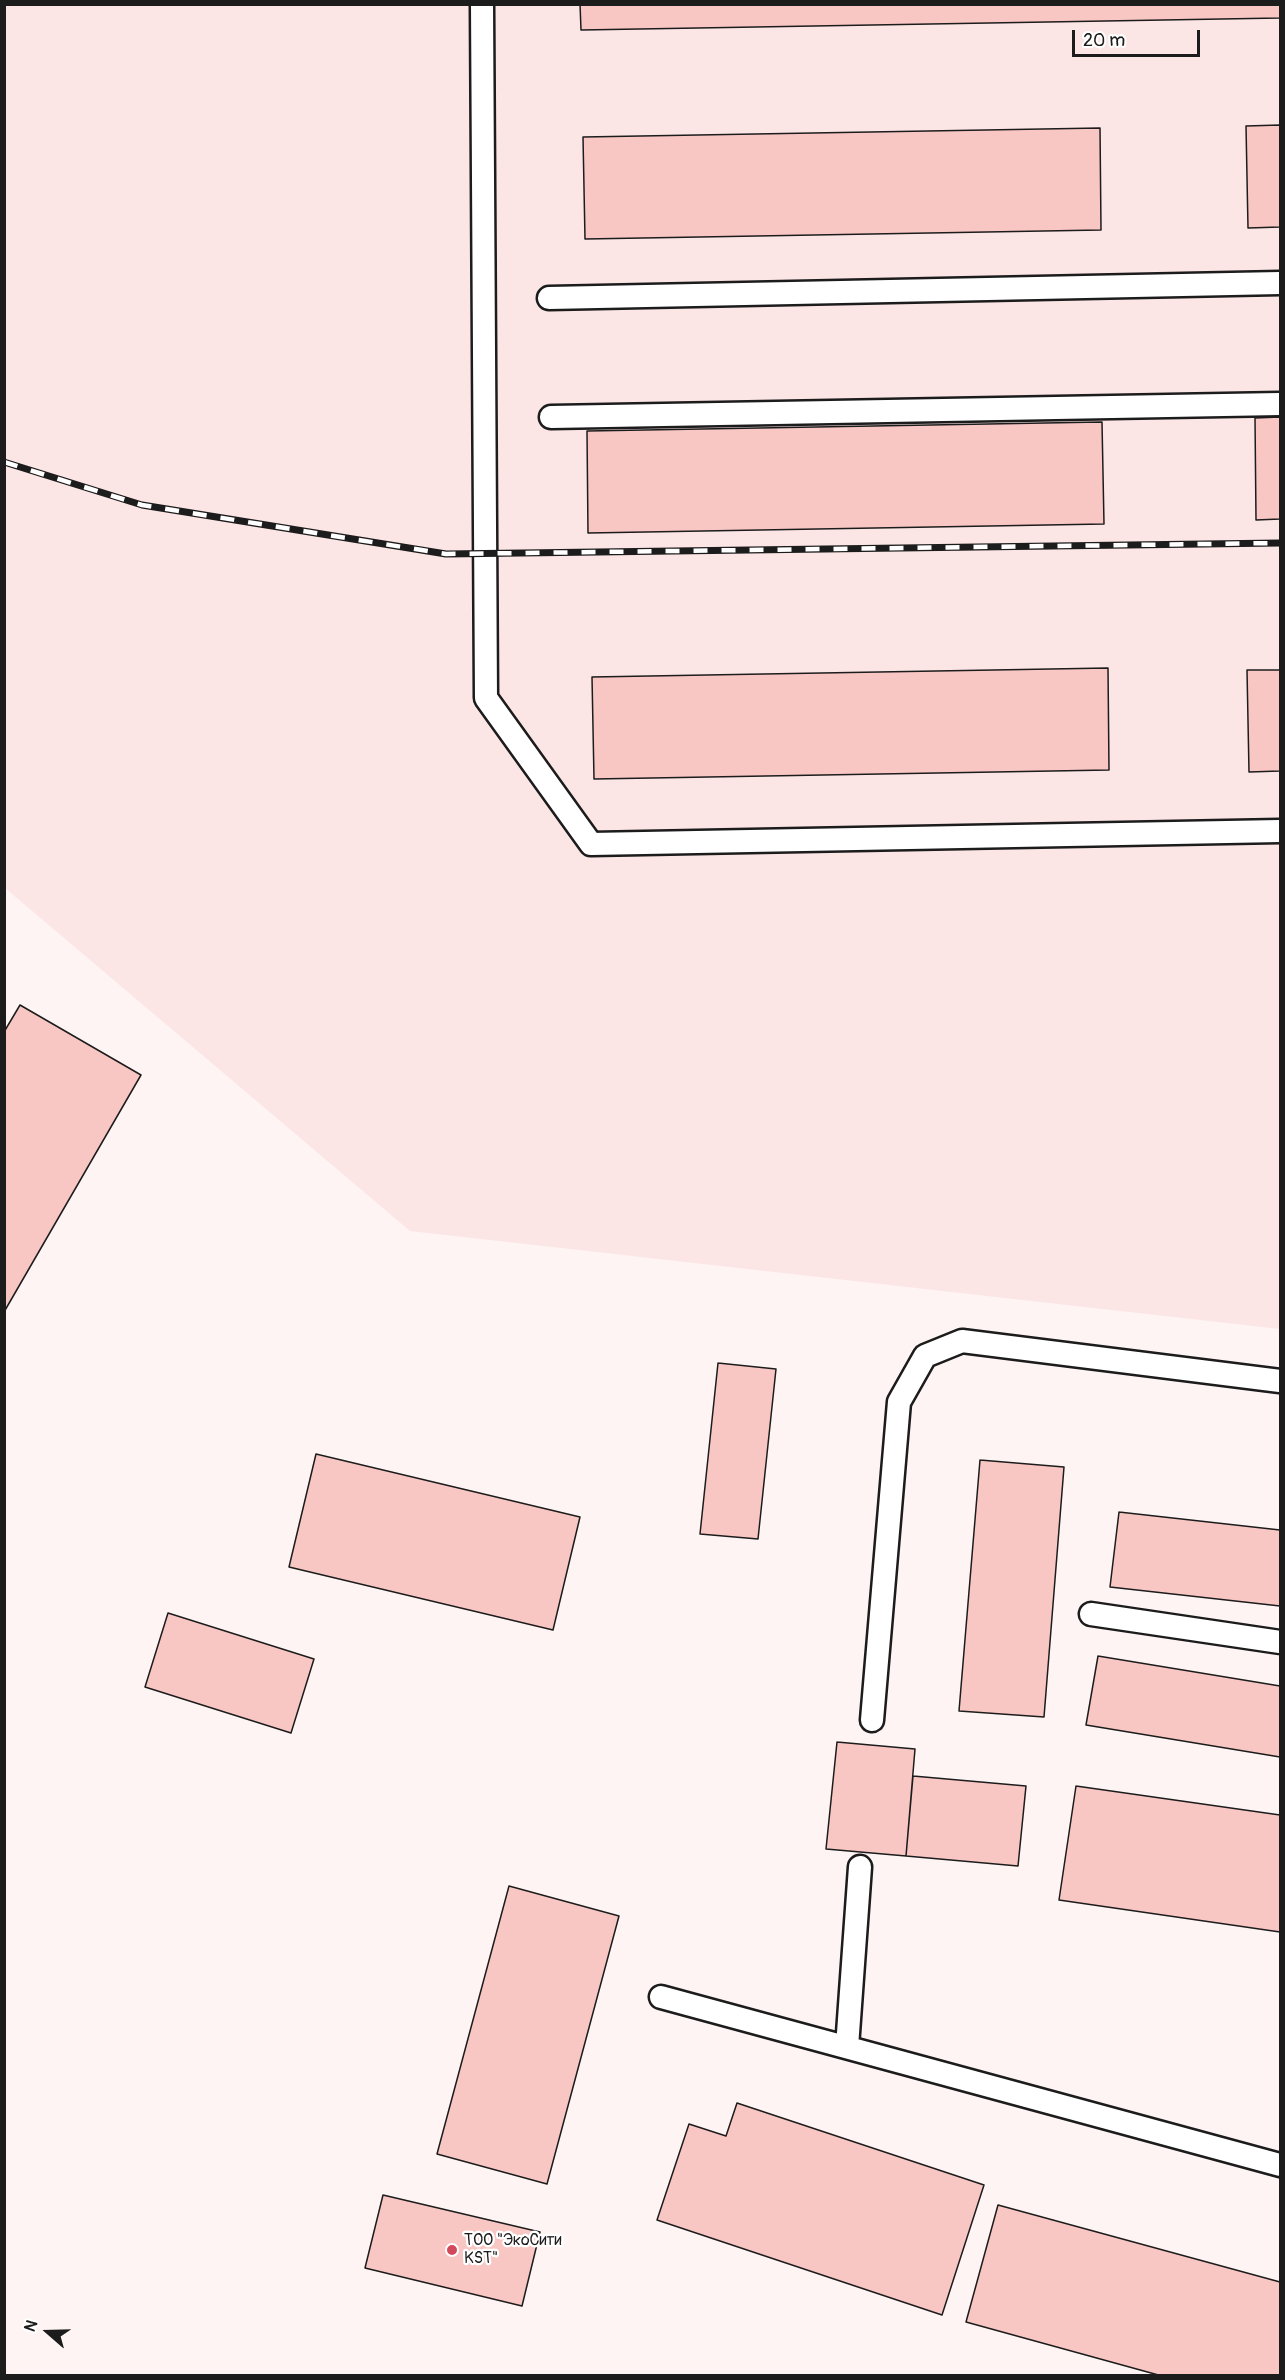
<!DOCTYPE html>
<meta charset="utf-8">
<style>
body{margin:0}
#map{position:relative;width:1285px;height:2380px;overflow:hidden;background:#fef4f3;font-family:Pangolin,sans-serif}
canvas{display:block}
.frame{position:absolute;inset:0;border:6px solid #1c1c1c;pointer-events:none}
.north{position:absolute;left:18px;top:2302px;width:60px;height:60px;-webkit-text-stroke:4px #fff;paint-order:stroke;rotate:290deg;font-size:16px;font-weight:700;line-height:24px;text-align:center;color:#1c1c1c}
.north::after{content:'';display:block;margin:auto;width:21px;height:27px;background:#1c1c1c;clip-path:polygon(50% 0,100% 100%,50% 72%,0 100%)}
.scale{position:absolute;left:1072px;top:30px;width:128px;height:27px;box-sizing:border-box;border:3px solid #1c1c1c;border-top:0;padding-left:8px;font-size:18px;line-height:21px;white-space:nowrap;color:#1c1c1c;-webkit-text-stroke:4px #fff;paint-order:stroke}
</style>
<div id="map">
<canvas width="1285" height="2380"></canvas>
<div class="frame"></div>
<div class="north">N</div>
<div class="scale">20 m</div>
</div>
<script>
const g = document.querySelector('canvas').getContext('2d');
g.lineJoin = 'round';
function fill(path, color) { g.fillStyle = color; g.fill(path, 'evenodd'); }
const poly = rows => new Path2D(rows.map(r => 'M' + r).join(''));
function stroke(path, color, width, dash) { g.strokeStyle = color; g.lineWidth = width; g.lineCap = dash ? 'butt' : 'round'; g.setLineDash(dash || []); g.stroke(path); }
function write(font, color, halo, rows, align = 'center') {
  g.font = font + ' Pangolin,sans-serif'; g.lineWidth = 4.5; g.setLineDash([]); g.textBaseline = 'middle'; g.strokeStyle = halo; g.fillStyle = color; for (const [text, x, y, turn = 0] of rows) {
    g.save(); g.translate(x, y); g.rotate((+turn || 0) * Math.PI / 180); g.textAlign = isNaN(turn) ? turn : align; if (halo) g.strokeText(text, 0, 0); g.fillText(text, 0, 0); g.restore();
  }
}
fill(poly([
 [5,5,1280,5,1280,1329,410,1231,5,888]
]), '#fce6e5');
const building = poly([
 [580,4,1280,4,1280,18,581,30,580,4],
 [1280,125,1280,227,1248,228,1246,126,1280,125],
 [1100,128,1101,230,585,239,583,137,1100,128],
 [1280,417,1280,519,1256,520,1255,418,1280,417],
 [1102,422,1104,524,588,533,587,431,1102,422],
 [1108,668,1109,770,594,779,592,677,1108,668],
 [1247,670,1280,670,1280,771,1249,772,1247,670],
 [20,1005,141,1075,4,1312,4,1032,20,1005],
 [718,1363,776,1369,758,1539,700,1534,718,1363],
 [316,1454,580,1517,553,1630,289,1567,316,1454],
 [980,1460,1064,1467,1044,1717,959,1711,980,1460],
 [1119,1512,1280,1530,1280,1606,1110,1587,1119,1512],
 [168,1613,314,1659,291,1733,145,1687,168,1613],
 [1098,1656,1280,1686,1280,1757,1086,1725,1098,1656],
 [837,1742,915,1749,906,1856,826,1849,837,1742],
 [913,1776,1026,1786,1018,1866,906,1856,913,1776],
 [1076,1786,1280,1815,1280,1932,1059,1900,1076,1786],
 [509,1886,619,1916,547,2184,437,2154,509,1886],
 [737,2103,984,2185,942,2315,657,2220,689,2124,726,2136,737,2103],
 [383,2195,540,2232,522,2306,365,2268,383,2195],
 [998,2205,1280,2282,1280,2376,1162,2376,966,2322,998,2205]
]);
fill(building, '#f8c7c4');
stroke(building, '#1c1c1c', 1.5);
const service = poly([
 [482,4,486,698,591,844,1280,831],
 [549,298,1280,283],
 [551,417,1280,404],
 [1091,1614,1280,1642],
 [872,1720,899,1402,925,1356,962,1341,1280,1381],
 [661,1997,1280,2165],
 [847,2047,860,1867]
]);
stroke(service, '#1c1c1c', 27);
stroke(service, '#fff', 22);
const rail = poly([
 [4,462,142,505,446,554,1280,543]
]);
stroke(rail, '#1c1c1c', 7);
stroke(rail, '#fff', 4.5, [14]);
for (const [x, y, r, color] of [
 [452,2250,6,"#d1495b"]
]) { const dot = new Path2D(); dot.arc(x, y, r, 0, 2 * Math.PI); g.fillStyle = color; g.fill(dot); stroke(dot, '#fff', 2); }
write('16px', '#1c1c1c', '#fff', [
 ["ТОО \"ЭкоСити",464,2241],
 ["KST\"",464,2259]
], 'left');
</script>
